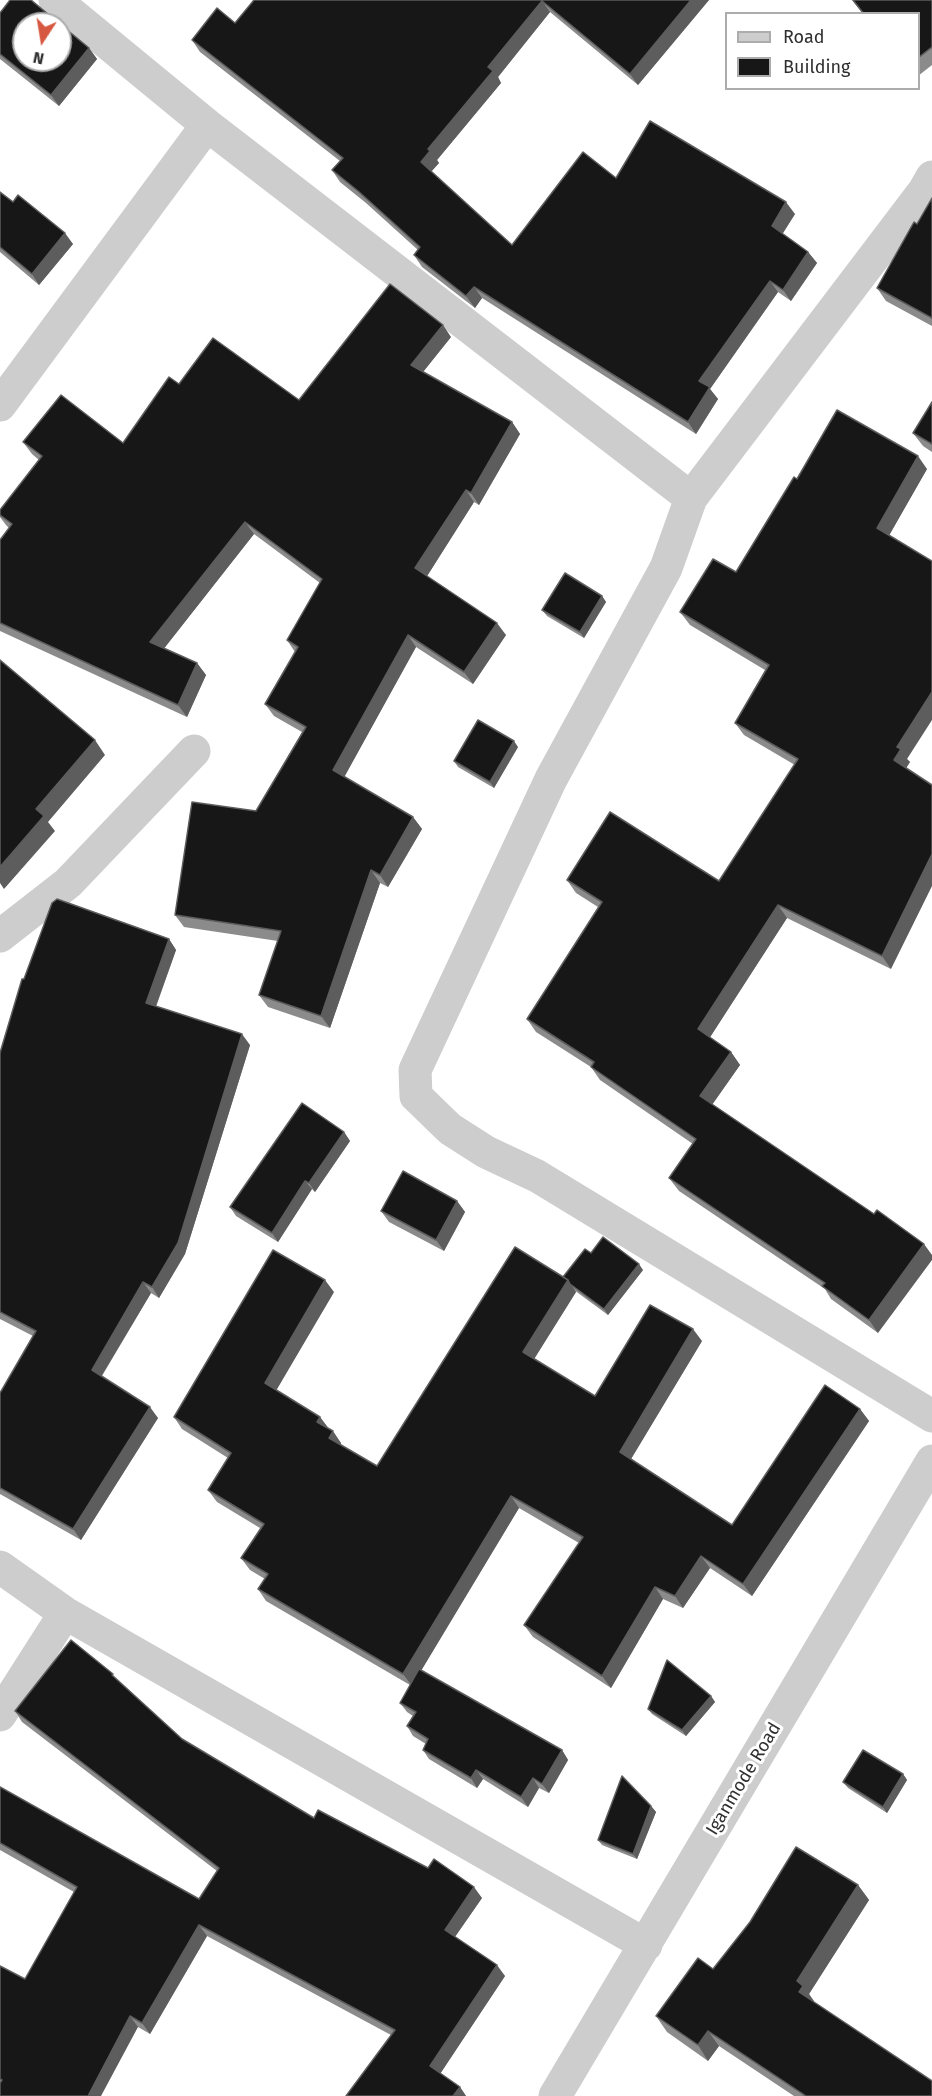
<!DOCTYPE html>
<style>
body{margin:0}
#map{position:relative;width:932px;height:2096px;overflow:hidden;background:#fff;font-family:"Fira Sans",sans-serif}
canvas{display:block}
.legend{position:absolute;left:725px;top:12px;width:195px;height:78px;box-sizing:border-box;background:#fff;border:2px solid #acacac;margin:0;padding:8px 10px;list-style:none;font-size:18px;color:#303030}
.legend li{display:flex;align-items:center;gap:12px;height:30px}
.legend b{width:30px;border:2px solid #acacac}
.north{position:absolute;left:12px;top:12px;width:60px;height:60px;box-sizing:border-box;background:#fff;border:2px solid #acacac;border-radius:50%;rotate:192deg;font-size:16px;font-weight:700;line-height:24px;text-align:center;color:#303030}
.north::after{content:'';display:block;margin:auto;width:21px;height:27px;background:#d75841;clip-path:polygon(50% 0,100% 100%,50% 72%,0 100%)}
</style>
<div id="map">
<canvas width="932" height="2096"></canvas>
<ul class="legend">
<li><b style="height:8px;background:#cdcdcd"></b>Road</li>
<li><b style="height:16px;background:#171717"></b>Building</li>
</ul>
<div class="north">N</div>
</div>
<script>
const g = document.querySelector('canvas').getContext('2d');
g.lineJoin = 'round';
const poly = rows => new Path2D(rows.map(r => 'M' + r).join(''));
function stroke(path, color, width, dash) { g.strokeStyle = color; g.lineWidth = width; g.lineCap = dash ? 'butt' : 'round'; g.setLineDash(dash || []); g.stroke(path); }
function fill(path, color) { g.fillStyle = color; g.fill(path, 'evenodd'); }
function write(font, color, halo, rows, align = 'center') {
  g.font = font + ' "Fira Sans",sans-serif'; g.lineWidth = 6; g.setLineDash([]); g.textBaseline = 'middle'; g.strokeStyle = halo; g.fillStyle = color; for (const [text, x, y, turn = 0] of rows) {
    g.save(); g.translate(x, y); g.rotate((+turn || 0) * Math.PI / 180); g.textAlign = isNaN(turn) ? turn : align; if (halo) g.strokeText(text, 0, 0); g.fillText(text, 0, 0); g.restore();
  }
}
stroke(poly([
 [55,0,207,125,691,498],
 [932,177,924,191,691,498,666,568,551,779,415,1070,416,1096,450,1129,486,1152,537,1176,932,1416],
 [0,405,207,125],
 [0,936,68,883,194,751],
 [0,1567,65,1613,646,1945],
 [0,1715,65,1613],
 [555,2096,932,1461]
]), '#cdcdcd', 33);
fill(poly([
 [254,0,709,0,638,85,550,12,498,77,501,83,437,160,439,163,431,172,512,245,616,178,795,214,782,234,808,252,817,263,791,301,778,292,710,389,718,399,696,434,482,298,475,308,422,267,414,255,418,250,366,203,340,182,332,170,340,161,200,52,192,40,235,23],
 [852,0,932,0,932,65,918,76,918,14,863,14],
 [0,13,89,48,97,59,59,106,0,59],
 [0,192,73,244,39,285,0,252],
 [932,198,932,326,886,301,877,288,917,224],
 [451,337,423,372,512,422,520,434,479,505,474,502,427,576,506,635,473,684,416,647,344,777,413,817,422,829,388,887,380,883,330,1028,268,1007,259,995,278,941,184,927,175,915,256,811,302,732,274,716,265,704,295,652,287,640,320,583,254,534,164,648,197,663,206,675,187,717,0,631,0,540,9,528,6,525,0,517,0,510,39,460,32,454,23,442,123,443,179,384,299,400],
 [932,402,932,452,923,446,913,433],
 [927,469,889,535,907,759,910,762,906,768,891,969,787,918,710,1037,731,1052,740,1065,712,1105,874,1214,878,1333,831,1299,825,1289,679,1191,669,1178,693,1144,600,1080,591,1067,536,1032,527,1019,598,907,576,893,567,880,719,881,795,765,744,735,735,723,765,670,690,625,680,612,736,572,797,479],
 [602,596,606,602,584,638,547,616,542,610],
 [518,747,494,788,458,767,454,761],
 [169,939,176,950,156,1007,250,1045,185,1254,159,1298,151,1293,102,1376,158,1418,81,1540,0,1494,0,1393,33,1336,0,1319,0,1053,24,979],
 [344,1132,350,1141,315,1192,312,1189,278,1242,236,1216,230,1207],
 [457,1201,465,1212,444,1251,389,1222,381,1211],
 [591,1253,643,1270,608,1315,574,1290,576,1292,534,1359,595,1396,702,1341,631,1459,732,1525,860,1409,869,1421,752,1596,710,1568,683,1608,663,1599,611,1688,533,1637,524,1625,579,1543,519,1508,421,1670,562,1750,568,1760,549,1793,539,1788,528,1807,483,1779,477,1788,429,1759,423,1750,426,1744,413,1736,407,1726,413,1716,407,1712,400,1703,410,1685,266,1601,258,1589,265,1579,250,1570,241,1558,260,1528,217,1502,208,1490,228,1458,182,1429,174,1417,334,1292,276,1390,320,1417,329,1429,341,1443,341,1445,377,1466,563,1277],
 [119,1681,182,1739,314,1818,482,1898,455,1937,505,1976,440,2074,460,2087,466,2096,346,2096,391,2035,207,1936,150,2034,138,2027,0,2096,0,1966,25,1979,74,1892,0,1850,0,1787,199,1899,217,1871,22,1722,15,1711],
 [711,1696,715,1702,686,1736,652,1714,648,1709],
 [903,1774,907,1780,887,1813,848,1788,843,1782],
 [651,1806,656,1812,637,1859,602,1845,598,1840],
 [858,1885,869,1900,809,1994,813,2002,932,2096,794,2096,719,2046,708,2061,667,2032,656,2016,713,1969]
]), '#8b8b8b');
fill(poly([
 [691,0,709,0,638,85,630,74],
 [542,1,550,12,498,77,501,83,437,160,439,163,429,174,421,162,428,149,488,67],
 [89,48,97,59,59,106,51,95],
 [786,202,795,214,780,238,772,226],
 [65,233,73,244,39,285,32,274],
 [808,252,817,263,791,301,783,290],
 [770,281,778,292,710,389,718,399,696,434,688,422,699,381],
 [474,287,482,298,475,308,466,296],
 [443,325,451,337,419,377,411,365],
 [512,422,520,434,479,505,471,493],
 [918,456,927,469,886,541,877,528],
 [466,490,474,502,424,581,415,568],
 [245,522,254,534,159,655,150,642],
 [602,596,606,602,584,638,580,632],
 [497,623,506,635,473,684,464,672],
 [408,635,416,647,341,783,333,770],
 [197,663,206,675,187,717,178,705],
 [932,692,932,720,907,759,910,762,903,773,894,760,897,747],
 [95,740,105,755,48,822,55,831,4,889,0,883,0,867,36,809],
 [514,741,518,747,494,788,490,782],
 [413,817,422,829,388,887,380,875],
 [932,854,932,886,891,969,882,956],
 [371,870,380,883,330,1028,321,1016],
 [778,905,787,918,707,1042,698,1029],
 [169,939,176,950,153,1014,146,1003],
 [242,1034,250,1045,185,1254,159,1298,152,1287],
 [731,1052,740,1065,709,1109,700,1096],
 [344,1132,350,1141,315,1192,309,1183],
 [305,1181,312,1189,278,1242,272,1233],
 [457,1201,465,1212,444,1251,436,1240],
 [924,1244,932,1255,932,1260,878,1333,869,1320],
 [639,1264,643,1270,608,1315,604,1309],
 [325,1280,334,1292,273,1396,265,1383],
 [568,1280,576,1292,531,1364,523,1352],
 [143,1282,151,1293,99,1380,92,1370],
 [693,1329,702,1341,628,1464,620,1452],
 [150,1407,158,1418,81,1540,73,1529],
 [860,1409,869,1421,752,1596,743,1584],
 [320,1417,329,1429,317,1422],
 [333,1431,341,1443,338,1450,329,1438],
 [511,1496,519,1508,412,1686,403,1674],
 [701,1556,710,1568,683,1608,675,1596],
 [655,1587,663,1599,611,1688,602,1676],
 [711,1696,715,1702,686,1736,682,1730],
 [562,1750,568,1760,549,1793,542,1784],
 [476,1770,483,1779,477,1788,471,1778],
 [903,1774,907,1780,887,1813,883,1807],
 [533,1778,539,1788,528,1807,521,1797],
 [651,1806,656,1812,637,1859,633,1854],
 [858,1885,869,1900,809,1994,814,2001,810,2008,799,1992,797,1981],
 [474,1887,482,1898,452,1941,445,1930],
 [199,1925,207,1936,150,2034,142,2023],
 [497,1965,505,1976,438,2077,430,2066],
 [130,2016,138,2027,101,2096,88,2096],
 [708,2031,719,2046,708,2061,698,2045],
 [460,2087,466,2096,453,2096]
]), '#5d5d5d');
const building = poly([
 [10,0,31,0,89,48,51,95,0,54,0,13,10,0],
 [24,24,60,24,60,60,24,60,24,24],
 [254,0,691,0,630,74,542,1,488,67,493,71,428,149,430,151,421,162,512,245,583,152,616,178,650,121,786,202,772,226,808,252,783,290,770,281,699,381,710,387,688,422,474,287,466,296,414,255,420,247,358,191,332,170,343,158,192,40,217,8,235,23,254,0],
 [853,0,932,0,932,47,918,58,918,14,864,14,853,0],
 [0,192,13,202,18,195,65,233,32,274,0,247,0,192],
 [932,198,932,318,877,288,914,222,917,224,932,198],
 [390,284,443,325,411,365,512,422,471,493,466,490,415,568,497,623,464,672,408,635,333,770,413,817,380,875,371,870,321,1016,259,995,281,931,175,915,192,802,256,811,306,727,265,704,298,647,287,640,322,579,245,522,150,642,197,663,178,705,0,623,0,540,12,524,0,515,0,510,42,456,23,442,61,395,123,443,169,377,179,384,213,338,299,400,390,284],
 [932,402,932,444,913,433,932,402],
 [837,410,918,456,877,528,932,561,932,692,897,747,901,749,894,760,932,785,932,854,882,956,778,905,698,1029,731,1052,700,1096,874,1214,877,1210,924,1244,869,1320,822,1286,825,1283,669,1178,696,1139,591,1067,594,1062,527,1019,602,902,567,880,610,812,719,881,798,759,735,723,769,665,680,612,713,559,736,572,794,477,797,479,837,410],
 [565,573,602,596,580,632,542,610,565,573],
 [0,660,95,740,36,809,44,816,0,867,0,660],
 [478,720,514,741,490,782,454,761,478,720],
 [57,899,169,939,146,1003,242,1034,178,1243,152,1287,143,1282,92,1370,150,1407,73,1529,0,1488,0,1393,36,1331,0,1312,0,1053,22,979,24,979,52,903,57,899],
 [302,1103,344,1132,309,1183,305,1181,272,1233,230,1207,302,1103],
 [403,1171,457,1201,436,1240,381,1211,403,1171],
 [603,1237,639,1264,604,1309,570,1284,568,1280,563,1277,585,1249,591,1253,603,1237],
 [515,1247,568,1280,523,1352,595,1396,650,1305,693,1329,620,1452,732,1525,825,1385,860,1409,743,1584,701,1556,675,1596,655,1587,602,1676,524,1625,583,1537,511,1496,403,1674,258,1589,268,1574,241,1558,264,1524,208,1490,231,1453,174,1417,273,1250,325,1280,265,1383,320,1417,317,1422,333,1431,329,1438,377,1466,515,1247],
 [71,1640,113,1674,112,1675,182,1739,314,1818,318,1810,428,1868,434,1859,474,1887,445,1930,497,1965,430,2066,460,2087,453,2096,346,2096,395,2030,199,1925,142,2023,130,2016,88,2096,0,2096,0,2083,2,2080,0,2079,0,1966,25,1979,77,1887,0,1843,0,1787,199,1899,219,1868,15,1711,71,1640],
 [667,1660,711,1696,682,1730,648,1709,667,1660],
 [419,1669,562,1750,542,1784,533,1778,521,1797,476,1770,471,1778,423,1750,428,1739,407,1726,416,1712,400,1703,419,1669],
 [863,1750,903,1774,883,1807,843,1782,863,1750],
 [622,1776,651,1806,633,1854,598,1840,622,1776],
 [796,1847,858,1885,797,1981,803,1986,799,1992,932,2081,932,2096,806,2096,708,2031,698,2045,656,2016,698,1958,713,1969,750,1922,796,1847]
]);
fill(building, '#171717');
stroke(building, '#5d5d5d', 1.5);
write('18px', '#303030', '#fff', [
 ["Iganmode Road",744,1779,-59]
]);
</script>
